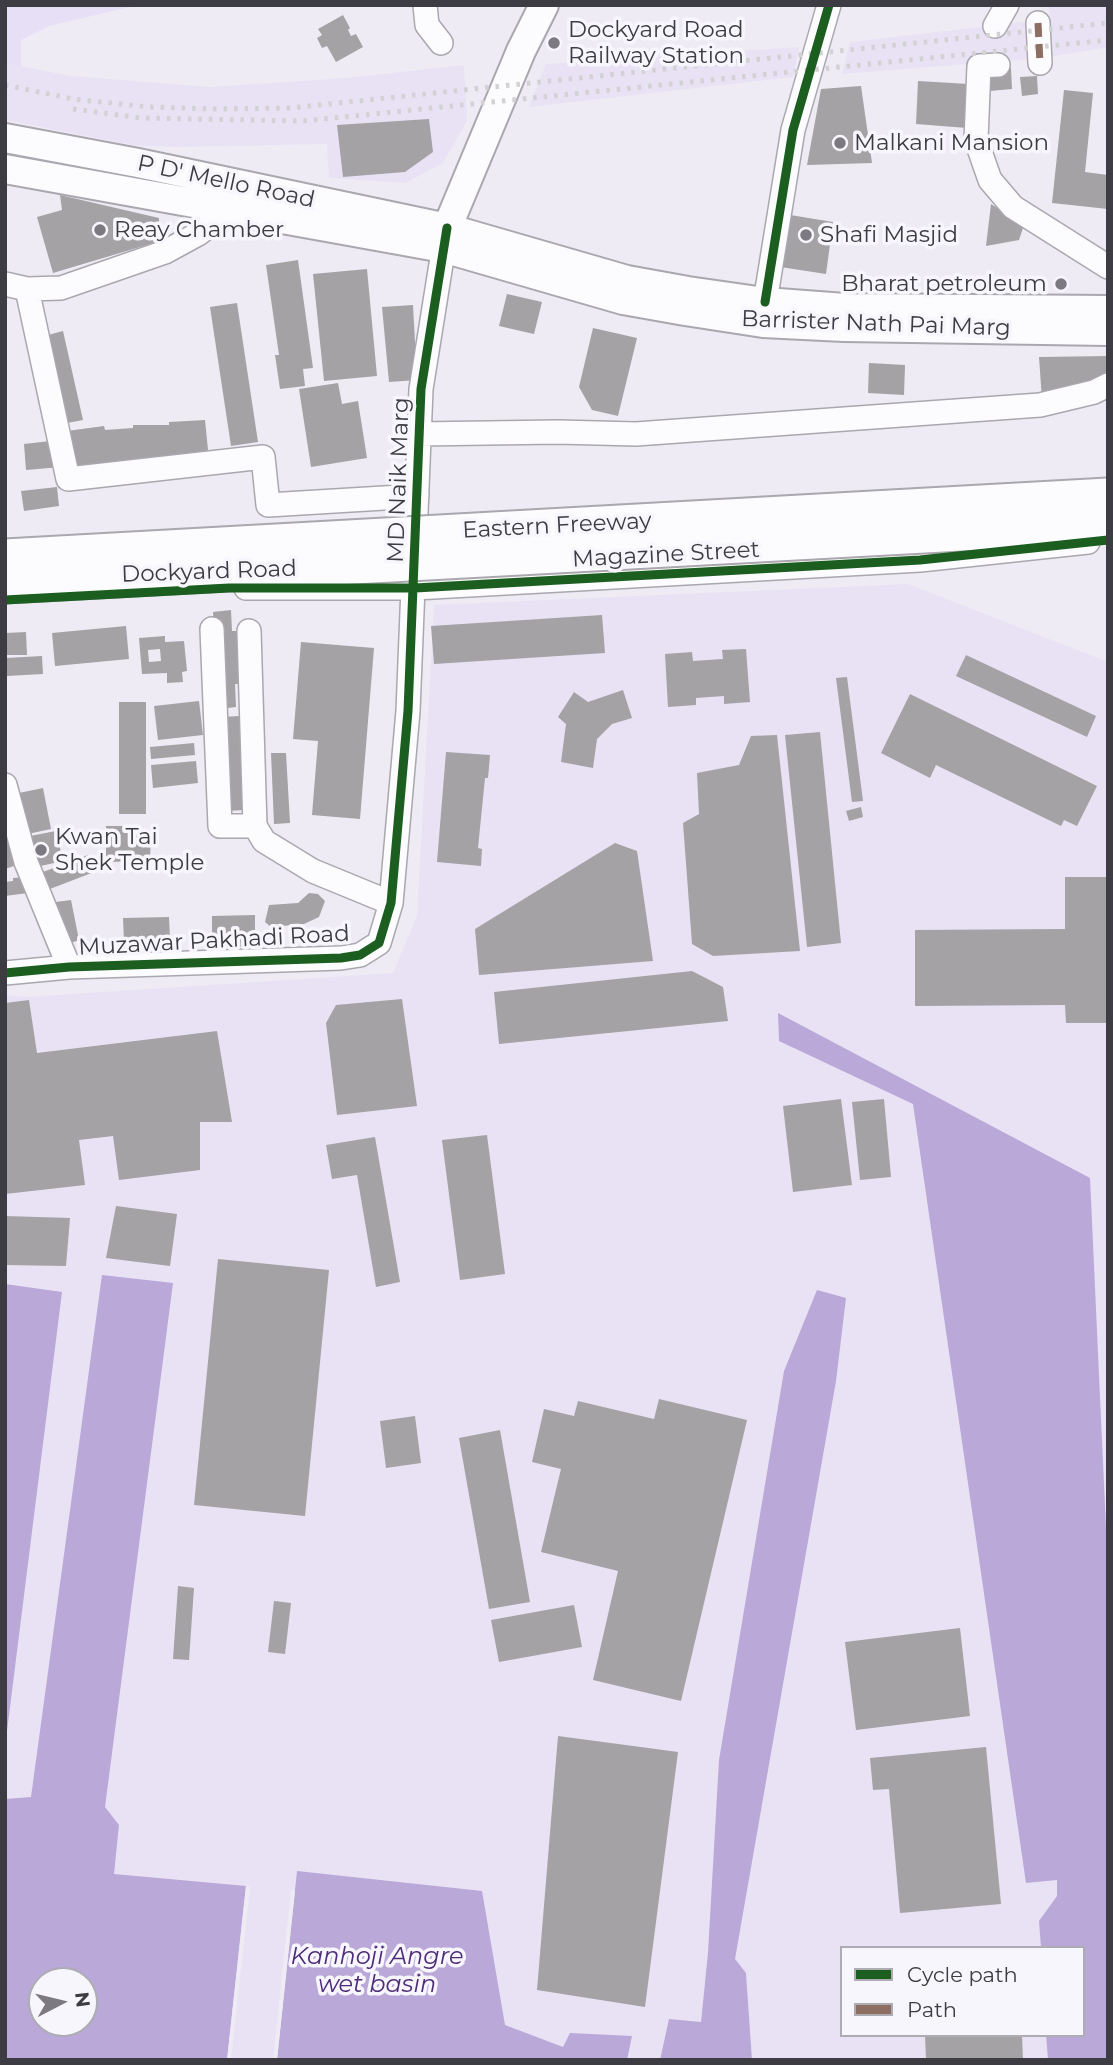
<!DOCTYPE html>
<style>
body{margin:0}
#map{position:relative;width:1113px;height:2065px;overflow:hidden;background:#eeebf5;font-family:Montserrat,sans-serif}
canvas{display:block}
.frame{position:absolute;inset:0;border:7px solid #3e3c43;pointer-events:none}
.legend{position:absolute;left:840px;top:1946px;width:245px;height:91px;box-sizing:border-box;background:#f8f6fd;border:2px solid #aeacb3;margin:0;padding:9px 12px;list-style:none;font-size:21px;color:#3e3c43}
.legend li{display:flex;align-items:center;gap:14px;height:35px}
.legend b{width:35px;border:2px solid #aeacb3}
.north{position:absolute;left:28px;top:1967px;width:70px;height:70px;box-sizing:border-box;background:#f8f6fd;border:2px solid #aeacb3;border-radius:50%;rotate:83deg;font-size:19px;font-weight:700;line-height:28px;text-align:center;color:#3e3c43}
.north::after{content:'';display:block;margin:auto;width:24px;height:32px;background:#7c7981;clip-path:polygon(50% 0,100% 100%,50% 72%,0 100%)}
</style>
<div id="map">
<canvas width="1113" height="2065"></canvas>
<div class="frame"></div>
<ul class="legend">
<li><b style="height:9px;background:#1b5e20"></b>Cycle path</li>
<li><b style="height:9px;background:#8d6e63"></b>Path</li>
</ul>
<div class="north">N</div>
</div>
<script>
const g = document.querySelector('canvas').getContext('2d');
g.lineJoin = 'round';
function fill(path, color) { g.fillStyle = color; g.fill(path, 'evenodd'); }
const poly = rows => new Path2D(rows.map(r => 'M' + r).join(''));
function stroke(path, color, width, dash) { g.strokeStyle = color; g.lineWidth = width; g.lineCap = dash ? 'butt' : 'round'; g.setLineDash(dash || []); g.stroke(path); }
function write(font, color, halo, rows, align = 'center') {
  g.font = font + ' Montserrat,sans-serif'; g.lineWidth = 7; g.setLineDash([]); g.textBaseline = 'middle'; g.strokeStyle = halo; g.fillStyle = color; for (const [text, x, y, turn = 0] of rows) {
    g.save(); g.translate(x, y); g.rotate((+turn || 0) * Math.PI / 180); g.textAlign = isNaN(turn) ? turn : align; if (halo) g.strokeText(text, 0, 0); g.fillText(text, 0, 0); g.restore();
  }
}
fill(poly([
 [1049,5,1108,5,1108,47,1042,58,842,74,850,42,1050,19],
 [799,47,793,77,529,107,546,64],
 [5,63,71,76,209,87,347,78,464,65,467,121,443,163,405,183,329,178,327,144,177,147,133,145,5,120],
 [908,584,1108,662,1108,1872,1058,1896,1039,1921,1041,1948,842,1948,842,2035,1046,2035,1048,2060,752,2060,746,1973,708,1954,701,2023,669,2019,660,2060,227,2060,113,1874,119,1826,31,1797,5,1799,5,995,27,997,393,973,417,916,434,605]
]), '#e8e2f4');
fill(poly([
 [5,5,138,5,49,26,21,40,21,66,5,63]
]), '#e6dff6');
fill(poly([
 [778,1013,1090,1178,1108,1572,1108,2060,1048,2060,1046,2035,1083,2035,1083,1948,1041,1948,1039,1921,1057,1896,1057,1880,1026,1883,913,1104,779,1041],
 [102,1275,173,1283,105,1807,119,1825,114,1874,246,1886,227,2060,5,2060,5,1799,31,1797],
 [42,1981,84,1981,84,2023,42,2023],
 [5,1284,62,1292,5,1747],
 [817,1290,846,1298,836,1381,735,1959,746,1973,752,2060,660,2060,669,2019,701,2022,708,1953,719,1760,784,1371],
 [297,1871,482,1891,505,2025,563,2047,570,2033,632,2036,627,2060,277,2060]
]), '#b9a8d8');
fill(poly([
 [246,1886,250,1887,231,2060,227,2060],
 [291,1890,295,1891,277,2060,273,2060]
]), '#eeebf5');
fill(poly([
 [343,15,350,28,348,30,351,36,356,34,363,47,336,62,327,46,322,48,317,38,322,35,318,29],
 [1011,68,1012,89,990,91,989,70],
 [1037,76,1038,94,1022,96,1020,77],
 [918,81,969,84,967,128,916,124],
 [861,86,872,163,807,165,821,89],
 [1064,90,1093,93,1085,172,1108,175,1108,209,1052,203],
 [429,119,433,152,405,172,343,177,337,125],
 [60,195,159,218,160,241,53,273,37,217,62,210],
 [991,204,1024,225,1019,240,986,246],
 [784,214,833,222,826,274,774,266],
 [298,260,313,368,303,369,305,386,280,389,275,355,279,355,266,265],
 [367,269,377,376,324,381,313,274],
 [507,294,542,302,534,334,499,326],
 [237,303,258,442,231,446,210,307],
 [413,305,417,380,389,382,382,307],
 [593,328,637,338,618,416,592,410,579,387],
 [63,331,83,420,67,423,48,335],
 [1108,356,1108,376,1042,400,1039,357],
 [869,363,905,365,904,395,868,393],
 [338,383,342,404,358,401,367,458,311,467,299,389],
 [205,420,209,460,81,467,69,460,67,431,104,426,105,430,133,428,133,425,169,425,169,422],
 [59,440,61,467,26,470,24,444],
 [57,487,59,506,24,511,21,491],
 [231,610,232,631,237,631,240,684,235,684,236,707,219,709,213,612],
 [602,615,605,653,434,664,431,626],
 [126,626,129,659,55,666,52,633],
 [26,632,27,655,5,655,5,633],
 [165,636,165,642,184,641,187,671,182,672,183,682,167,683,167,673,142,674,139,638],
 [160,649,161,661,149,662,148,650],
 [301,642,374,648,360,819,312,815,318,741,293,739],
 [746,649,750,702,724,704,724,696,696,698,696,705,668,707,665,654,692,652,693,661,723,659,722,650],
 [966,655,1096,716,1087,737,956,676],
 [42,656,43,674,7,676,6,658],
 [847,677,863,801,852,802,836,678],
 [623,690,632,718,612,724,597,739,593,768,561,762,566,724,558,717,574,692,588,702],
 [910,694,1097,786,1077,826,1064,820,1061,826,936,765,930,778,881,753],
 [199,701,203,735,158,740,154,706],
 [119,702,146,702,146,814,119,814],
 [239,716,245,810,226,811,221,717],
 [820,732,841,943,807,947,785,735],
 [777,735,800,951,713,956,692,944,683,823,699,814,697,773,739,765,751,736],
 [194,743,195,755,151,759,150,747],
 [446,752,490,755,488,778,485,778,478,848,482,849,481,866,437,862],
 [271,753,286,753,290,823,274,824],
 [196,761,198,783,153,788,151,765],
 [43,788,51,829,23,835,14,794],
 [861,807,863,817,849,821,846,811],
 [106,826,136,826,136,830,151,830,150,861,106,862],
 [5,830,14,866,5,869],
 [56,831,63,861,36,867,30,836],
 [615,843,637,851,653,961,479,975,475,929],
 [88,855,94,872,50,889,43,872],
 [26,877,28,893,5,896,5,882,13,881,13,878],
 [1065,877,1108,877,1108,1023,1066,1023,1065,1005,915,1006,915,930,1065,929],
 [309,893,318,894,325,901,319,917,304,924,271,927,265,922,269,905,298,903],
 [71,900,79,940,71,943,48,903],
 [255,915,255,947,212,947,212,916],
 [169,917,170,939,124,941,123,918],
 [692,971,723,987,728,1021,499,1044,494,992],
 [402,999,417,1106,337,1115,326,1023,336,1005],
 [29,1000,37,1053,217,1031,232,1122,200,1122,200,1170,119,1180,113,1136,79,1140,85,1185,5,1194,5,1003],
 [841,1099,852,1185,793,1192,783,1106],
 [884,1099,891,1177,860,1180,852,1102],
 [487,1135,505,1274,460,1280,442,1140],
 [375,1137,400,1282,376,1287,357,1175,332,1179,326,1145],
 [116,1206,177,1214,170,1266,106,1258],
 [5,1216,70,1218,66,1266,5,1265],
 [218,1259,329,1270,305,1516,194,1505],
 [659,1399,747,1420,681,1701,593,1680,618,1571,541,1552,561,1469,532,1462,544,1409,574,1416,578,1401,654,1419],
 [415,1416,421,1463,386,1468,380,1421],
 [500,1430,530,1602,489,1609,459,1438],
 [178,1586,194,1588,189,1660,173,1659],
 [274,1601,291,1603,285,1654,268,1652],
 [574,1605,582,1647,499,1662,491,1620],
 [960,1628,970,1716,856,1730,845,1642],
 [558,1736,678,1752,645,2007,537,1990],
 [986,1747,1001,1904,900,1913,889,1789,873,1790,870,1758],
 [925,2035,1022,2035,1023,2060,926,2060]
]), '#a4a2a4');
const minor = poly([
 [425,5,427,25,441,43],
 [1038,23,1040,63],
 [995,26,1007,5],
 [998,65,979,66,976,140,990,180,1013,207,1108,267],
 [5,284,27,289,61,288,165,252,198,234,229,211,229,198],
 [27,289,68,479,263,457,268,505,417,496],
 [765,302,793,130,829,5],
 [418,434,558,432,636,434,1040,405,1094,392,1108,385],
 [246,588,415,588,920,560,1088,542],
 [212,629,220,826,255,826],
 [249,631,255,826,264,841,313,871,391,903],
 [5,785,26,862,69,967],
 [5,973,69,967,341,958,360,955,379,943,391,903,408,711,421,389,446,233]
]);
const major = poly([
 [5,138,138,163,447,228,627,280,688,291,765,302,845,308,1108,310],
 [5,169,443,248,623,300,685,311,763,323,844,327,1108,331],
 [447,228,521,51,544,5]
]);
stroke(minor, '#aaa7af', 26);
stroke(major, '#aaa7af', 32);
stroke(minor, '#fcfcfe', 23);
stroke(major, '#fcfcfe', 28);
stroke(poly([
 [5,85,73,99,149,107,216,109,290,108,1108,23],
 [73,109,141,118,303,121,1108,40]
]), '#d2d2d4', 5, [3.5, 7]);
const highwayBridge = poly([
 [5,556,1108,495],
 [5,586,1108,526]
]);
stroke(highwayBridge, '#aaa7af', 37, []);
stroke(highwayBridge, '#fcfcfe', 33);
stroke(poly([
 [1038,23,1040,63]
]), '#8d6e63', 7, [14, 7]);
stroke(poly([
 [765,302,793,130,829,5],
 [5,600,229,588,415,588,920,560,1108,540],
 [5,973,69,967,341,958,360,955,379,943,391,903,408,711,421,389,447,228]
]), '#1b5e20', 9);
for (const [x, y, r, color] of [
 [554,43,7,"#7c7981"],
 [840,143,7,"#7c7981"],
 [100,230,7,"#7c7981"],
 [806,235,7,"#7c7981"],
 [1061,284,7,"#7c7981"],
 [41,850,7,"#7c7981"]
]) { const dot = new Path2D(); dot.arc(x, y, r, 0, 2 * Math.PI); g.fillStyle = color; g.fill(dot); stroke(dot, '#f8f6fd', 2.5); }
write('23px', '#3e3c43', '#f8f6fd', [
 ["Dockyard Road",568,30],
 ["Railway Station",568,56],
 ["Malkani Mansion",854,143],
 ["Reay Chamber",114,230],
 ["Shafi Masjid",820,235],
 ["Bharat petroleum",1047,284,"right"],
 ["Kwan Tai",55,837],
 ["Shek Temple",55,863]
], 'left');
write('23px', '#3e3c43', '#f8f6fd', [
 ["P D' Mello Road",226,182,12],
 ["Barrister Nath Pai Marg",876,324,2],
 ["MD Naik Marg",399,480,-88],
 ["Eastern Freeway",557,526,-3],
 ["Magazine Street",666,555,-3],
 ["Dockyard Road",209,572,-2],
 ["Muzawar Pakhadi Road",214,941,-3]
]);
write('italic 24px', '#4c2b77', '#f8f6fd', [
 ["Kanhoji Angre",377,1957],
 ["wet basin",377,1985]
]);
</script>
